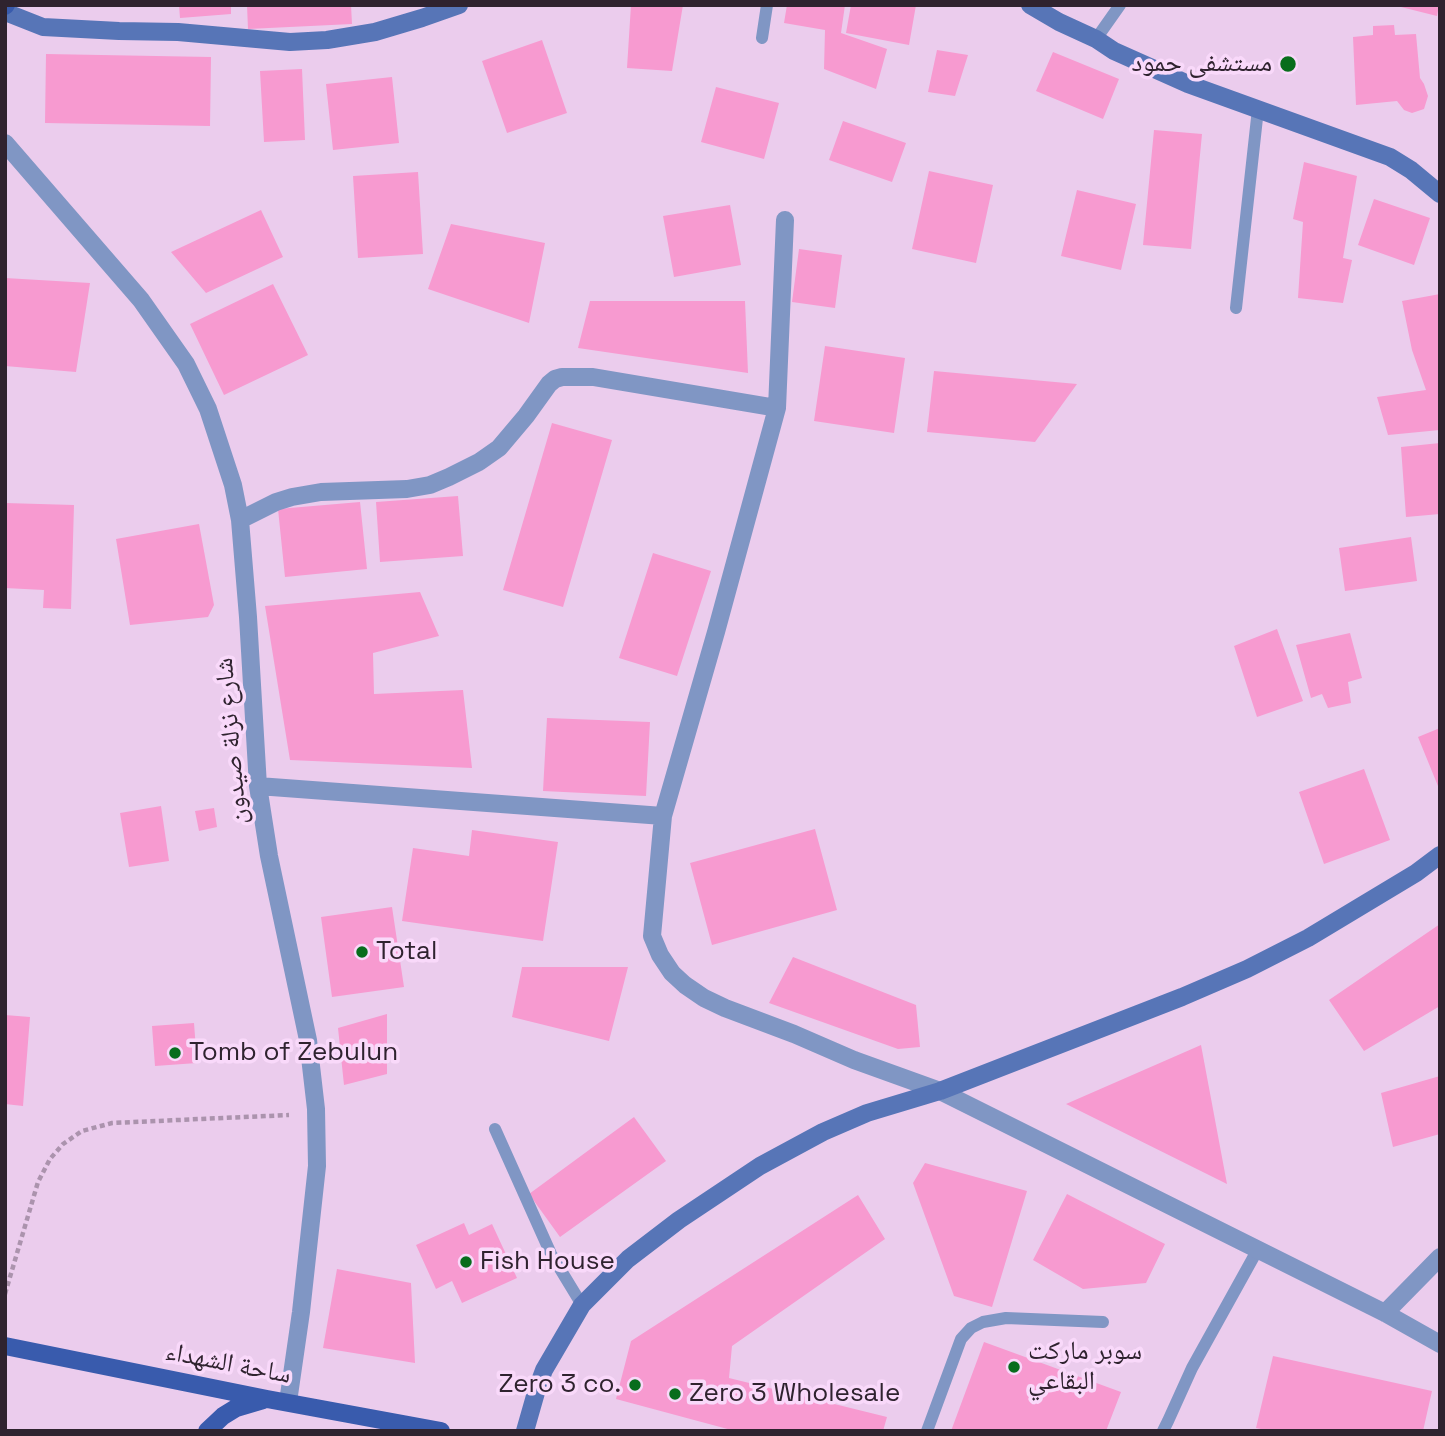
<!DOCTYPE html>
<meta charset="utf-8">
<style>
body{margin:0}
#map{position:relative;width:1445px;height:1436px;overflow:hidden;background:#ebcced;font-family:"Space Grotesk",sans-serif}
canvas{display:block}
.frame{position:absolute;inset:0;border:7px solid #2f232f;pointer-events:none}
</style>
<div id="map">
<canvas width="1445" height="1436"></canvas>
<div class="frame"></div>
</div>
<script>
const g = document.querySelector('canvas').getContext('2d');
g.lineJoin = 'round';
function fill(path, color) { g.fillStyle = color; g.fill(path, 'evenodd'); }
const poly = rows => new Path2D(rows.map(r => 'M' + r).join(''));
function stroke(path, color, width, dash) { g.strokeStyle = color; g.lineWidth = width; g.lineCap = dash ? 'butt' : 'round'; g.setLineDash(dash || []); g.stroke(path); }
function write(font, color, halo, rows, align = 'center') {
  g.font = font + ' "Space Grotesk","Noto Naskh Arabic",sans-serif'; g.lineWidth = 7; g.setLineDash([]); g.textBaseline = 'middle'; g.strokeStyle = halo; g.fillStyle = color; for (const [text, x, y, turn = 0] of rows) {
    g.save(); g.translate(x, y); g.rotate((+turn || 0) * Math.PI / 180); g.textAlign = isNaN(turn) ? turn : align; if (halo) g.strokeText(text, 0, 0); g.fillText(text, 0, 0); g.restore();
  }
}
fill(poly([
 [179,5,231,5,231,14,180,18],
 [247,5,351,5,352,24,248,29],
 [631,5,683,5,672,71,627,68],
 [787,5,845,5,841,33,887,49,876,89,824,69,825,30,784,23],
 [851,5,916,5,909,45,846,33],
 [1393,5,1439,5,1437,16],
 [1394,25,1395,35,1416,34,1420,78,1424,84,1428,96,1424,109,1412,113,1404,110,1397,101,1356,105,1353,37,1373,35,1373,26],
 [542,40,567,113,507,133,482,61],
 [937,50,968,55,955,96,928,92],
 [1053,52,1119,79,1103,119,1036,91],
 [46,54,211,57,210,126,45,123],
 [302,69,305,140,264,142,260,71],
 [392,77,399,143,333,150,326,84],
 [716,87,779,103,764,159,701,142],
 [843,121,906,143,892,182,829,160],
 [1154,130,1202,134,1191,249,1143,245],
 [1304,162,1357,176,1343,258,1352,260,1343,303,1298,298,1303,222,1293,219],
 [929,171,993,185,976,263,912,249],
 [418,172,423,254,358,258,353,176],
 [1077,190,1136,204,1121,270,1061,256],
 [1374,199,1430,218,1414,265,1358,245],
 [730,205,741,265,674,277,663,216],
 [261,210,283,257,206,293,171,252],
 [451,224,545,243,529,323,428,289],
 [799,249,842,255,835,308,792,302],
 [5,278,90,283,76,372,5,366],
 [273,284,308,355,224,395,190,324],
 [1440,294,1440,430,1388,435,1377,397,1426,390,1412,350,1402,301],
 [590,301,745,301,748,373,578,348],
 [825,346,905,358,894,433,814,421],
 [934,371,1077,384,1035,442,927,432],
 [552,423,612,440,563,607,503,590],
 [1440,443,1440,514,1406,517,1401,447],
 [458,496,463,556,380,562,376,502],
 [360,502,367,569,285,577,278,509],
 [5,503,74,505,71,609,43,608,44,590,5,588],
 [199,524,214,605,208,617,130,625,116,539],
 [1411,537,1417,581,1345,591,1339,548],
 [653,553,711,571,677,676,619,658],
 [420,592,439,636,373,653,374,694,463,690,472,768,290,760,265,606],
 [1277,629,1303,701,1257,717,1234,646],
 [1350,633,1362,678,1348,682,1351,703,1328,708,1322,694,1311,698,1296,645],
 [547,718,650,722,646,796,543,791],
 [1440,728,1440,791,1418,737],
 [1364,769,1390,840,1324,864,1299,792],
 [161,806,169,861,129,867,120,813],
 [214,808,217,827,199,831,195,811],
 [815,829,837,910,712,945,690,863],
 [472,830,558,842,543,941,402,921,413,848,469,856],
 [392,907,404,987,332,997,321,917],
 [1440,924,1440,1006,1364,1051,1329,1000],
 [793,957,916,1005,920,1047,898,1049,769,1003],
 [522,967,628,967,609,1041,512,1017],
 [387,1014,387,1074,344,1085,338,1028],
 [5,1015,30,1017,23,1106,5,1104],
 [194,1023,197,1063,155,1066,152,1026],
 [1201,1045,1227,1184,1066,1104],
 [1440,1076,1440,1134,1393,1147,1381,1093],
 [634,1117,666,1161,560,1237,529,1194],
 [925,1163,1027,1191,992,1307,954,1296,913,1183],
 [1067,1194,1165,1244,1146,1283,1083,1289,1033,1260],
 [858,1195,885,1239,732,1346,729,1378,887,1417,883,1431,735,1431,616,1399,631,1341],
 [464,1223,469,1235,492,1224,517,1278,462,1303,452,1281,436,1289,416,1245],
 [337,1269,411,1283,415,1363,323,1348],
 [984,1342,1121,1392,1106,1431,951,1431],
 [1273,1356,1432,1391,1423,1431,1271,1431,1256,1428]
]), '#f79ad0');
stroke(poly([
 [5,1294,38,1182,50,1159,63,1144,82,1131,112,1123,289,1115]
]), '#ab93ad', 4.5, [5, 3.5]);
stroke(poly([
 [762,38,767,5],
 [1096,39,1120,5],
 [1236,308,1258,109],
 [495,1129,551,1254,582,1305],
 [927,1431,961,1339,971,1328,983,1322,1006,1318,1103,1322],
 [1163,1431,1168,1421,1192,1368,1258,1249]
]), '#8096c4', 12);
stroke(poly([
 [5,143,141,300,186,364,208,409,233,485,240,520,248,617,258,786,269,856,308,1040,316,1109,317,1166,301,1312,288,1402],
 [777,408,716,632,663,816,652,936,660,955,672,973,685,985,704,998,725,1008,794,1034,854,1060,940,1091,1385,1313,1440,1344],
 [240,520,276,502,292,497,321,492,407,489,430,485,449,477,479,462,499,448,526,416,549,384,555,379,562,377,593,377,777,408,785,220],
 [258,786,663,816],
 [1385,1313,1440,1257]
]), '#8096c4', 18);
stroke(poly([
 [1030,5,1059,22,1096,39,1114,51,1188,84,1390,157,1411,170,1440,194],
 [5,12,43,27,119,31,178,32,290,42,327,40,375,32,422,18,459,5],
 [525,1431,537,1389,544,1370,582,1305,628,1259,679,1220,760,1166,823,1132,867,1113,940,1091,1182,997,1247,969,1308,938,1416,873,1440,855]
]), '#5775b7', 18);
stroke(poly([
 [5,6,6,5],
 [5,1346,267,1399,441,1431],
 [207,1431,223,1416,236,1408,263,1400]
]), '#395bad', 18);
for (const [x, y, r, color] of [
 [1288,64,9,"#086d1c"],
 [362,952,7,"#086d1c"],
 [175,1053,7,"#086d1c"],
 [466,1262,7,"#086d1c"],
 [1014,1367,7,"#086d1c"],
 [635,1385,7,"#086d1c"],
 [675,1394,7,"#086d1c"]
]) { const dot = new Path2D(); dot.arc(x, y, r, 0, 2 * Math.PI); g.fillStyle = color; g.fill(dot); stroke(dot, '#f9d9fa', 2.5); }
write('26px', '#2f232f', '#f9d9fa', [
 ["مستشفى حمود",1272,64,"right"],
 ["Total",376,952],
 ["Tomb of Zebulun",189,1053],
 ["Fish House",480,1262],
 ["سوبر ماركت",1028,1352],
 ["البقاعي",1028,1382],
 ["Zero 3 co.",621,1385,"right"],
 ["Zero 3 Wholesale",689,1394]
], 'left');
write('26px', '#2f232f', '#f9d9fa', [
 ["شارع نزلة صيدون",232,741,-95],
 ["ساحة الشهداء",228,1364,11]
]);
</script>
